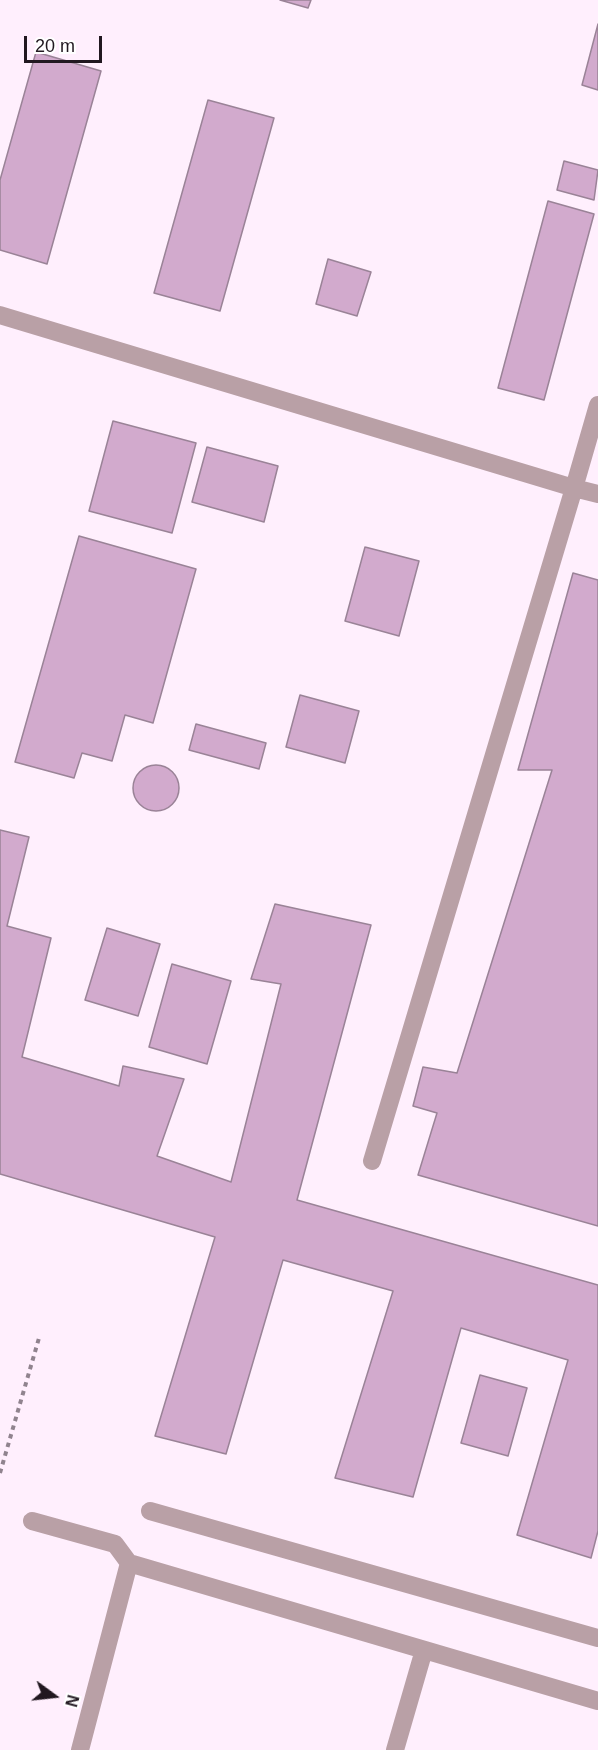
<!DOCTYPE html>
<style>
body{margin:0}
#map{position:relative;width:598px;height:1750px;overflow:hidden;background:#ffeffd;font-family:Arial,sans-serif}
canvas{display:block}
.north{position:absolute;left:24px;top:1666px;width:60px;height:60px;-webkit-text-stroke:4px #fff;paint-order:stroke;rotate:105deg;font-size:16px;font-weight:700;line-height:24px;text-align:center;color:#211820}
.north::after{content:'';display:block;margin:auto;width:21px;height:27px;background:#211820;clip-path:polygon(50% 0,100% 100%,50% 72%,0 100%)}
.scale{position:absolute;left:24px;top:36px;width:78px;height:27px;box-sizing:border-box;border:3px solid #211820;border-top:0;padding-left:8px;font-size:18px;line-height:21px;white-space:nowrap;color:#211820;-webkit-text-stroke:4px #fff;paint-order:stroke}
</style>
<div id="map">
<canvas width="598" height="1750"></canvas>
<div class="north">N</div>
<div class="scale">20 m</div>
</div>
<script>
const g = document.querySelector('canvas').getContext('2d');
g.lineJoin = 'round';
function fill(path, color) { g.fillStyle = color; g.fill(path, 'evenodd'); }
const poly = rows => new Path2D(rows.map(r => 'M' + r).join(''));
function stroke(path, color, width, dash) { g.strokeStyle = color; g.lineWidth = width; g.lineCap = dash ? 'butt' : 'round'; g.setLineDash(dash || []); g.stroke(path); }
const building = poly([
 [280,0,311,0,308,8,280,0],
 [598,24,598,90,582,85,598,24],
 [36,52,101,71,47,264,0,250,0,180,36,52],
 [208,100,274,118,220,311,154,293,208,100],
 [564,161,598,170,594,200,557,190,564,161],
 [548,201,594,214,544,400,498,388,548,201],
 [328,259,371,272,357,316,316,304,328,259],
 [113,421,196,443,172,533,89,511,113,421],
 [207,447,278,466,264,522,192,502,207,447],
 [79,536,196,569,153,723,125,715,112,761,82,753,74,778,15,762,79,536],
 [365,547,419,561,399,636,345,621,365,547],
 [573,573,598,580,598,1226,418,1175,437,1113,413,1106,423,1067,457,1073,552,770,518,770,573,573],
 [300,695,359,711,345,763,286,747,300,695],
 [196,724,266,743,259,769,189,750,196,724],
 '133 788a23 23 0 1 1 46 0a23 23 0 1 1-46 0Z',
 [0,830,29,837,7,926,51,938,22,1057,119,1086,123,1066,184,1079,157,1156,231,1182,281,984,251,979,275,904,371,925,297,1200,598,1285,598,1531,591,1558,517,1535,568,1360,461,1328,413,1497,335,1478,393,1291,283,1260,226,1454,155,1436,215,1237,0,1174,0,830],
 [107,928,160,944,138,1016,85,1000,107,928],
 [172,964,231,981,207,1064,149,1047,172,964],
 [480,1375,527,1388,508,1456,461,1443,480,1375]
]);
fill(building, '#d2aacd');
stroke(building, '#9a8397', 1.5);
stroke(poly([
 [0,1473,39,1338]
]), '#90838e', 4, [4.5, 4.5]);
stroke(poly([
 [0,315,574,488,598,405],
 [372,1161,574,488,598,494],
 [150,1511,598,1638],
 [32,1521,115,1544,129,1563,598,1701],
 [80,1750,129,1563],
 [395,1750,424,1650]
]), '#b9a0a6', 18);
</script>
